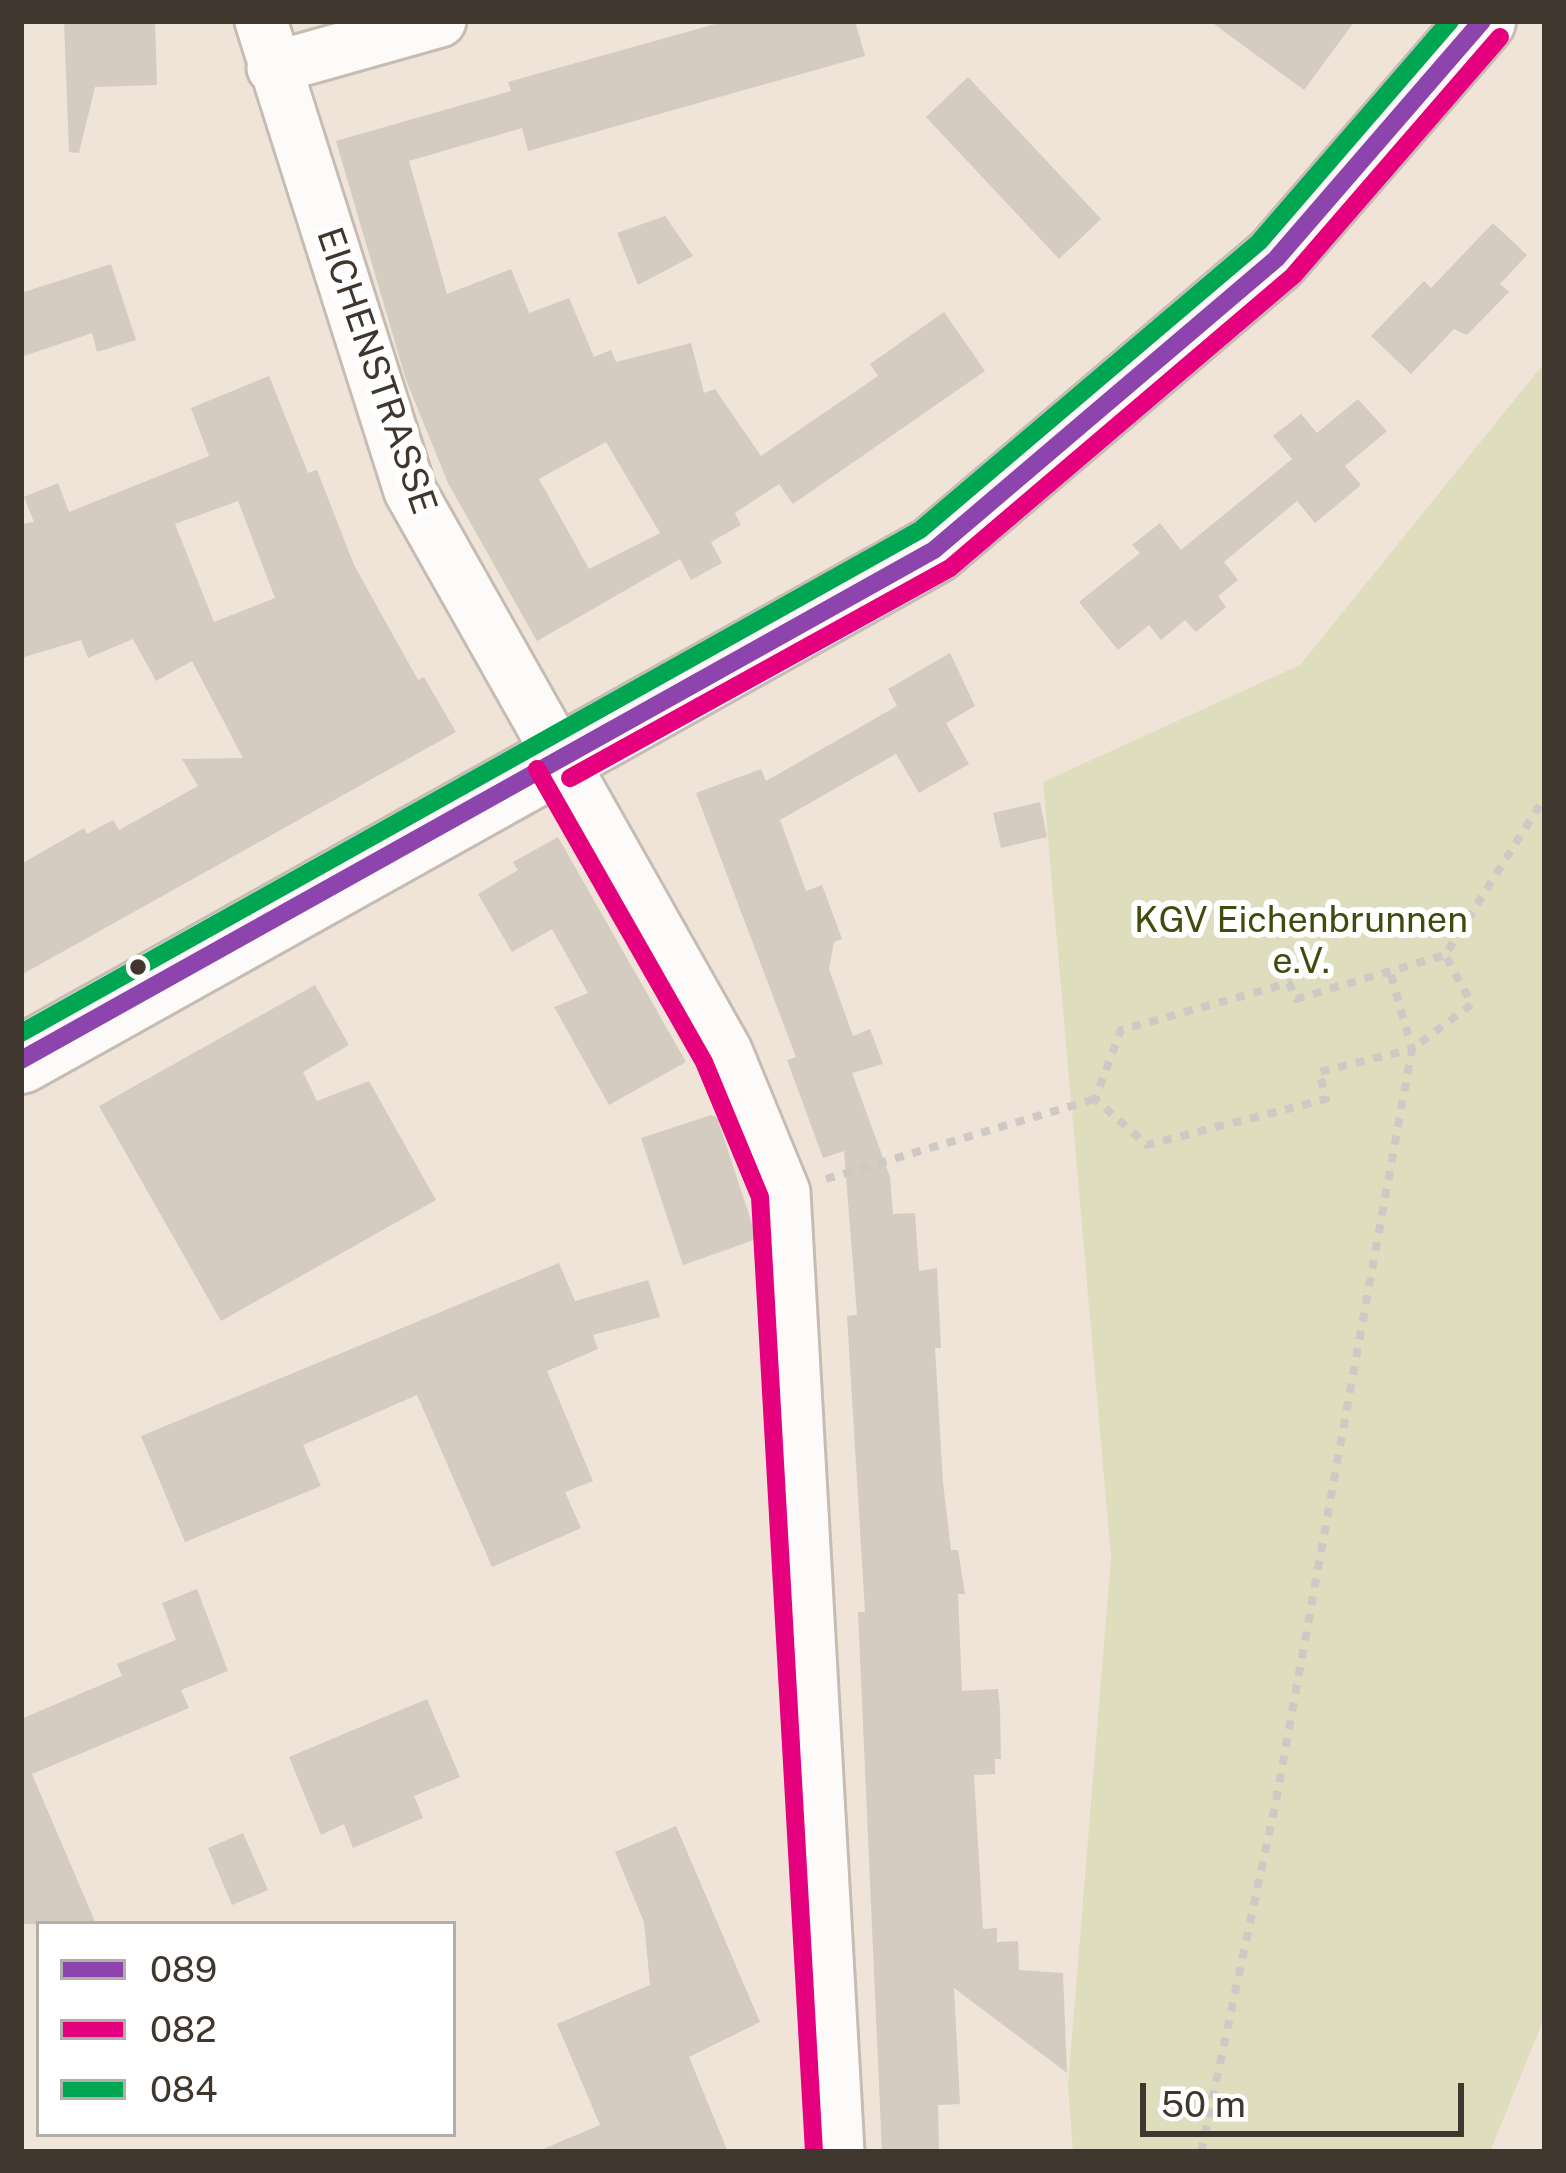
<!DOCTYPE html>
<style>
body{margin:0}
#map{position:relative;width:1566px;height:2173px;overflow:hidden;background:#f0e4d8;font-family:"Public Sans",sans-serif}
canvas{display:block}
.frame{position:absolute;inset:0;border:24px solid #3f362d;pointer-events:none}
.legend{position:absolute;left:36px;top:1921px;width:420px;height:216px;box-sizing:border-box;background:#fff;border:3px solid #b2afab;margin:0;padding:15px 21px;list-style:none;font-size:36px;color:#3f362d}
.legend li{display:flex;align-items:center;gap:24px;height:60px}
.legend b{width:60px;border:3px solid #b2afab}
.scale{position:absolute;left:1140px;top:2083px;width:324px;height:54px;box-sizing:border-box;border:6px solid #3f362d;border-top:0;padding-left:15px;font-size:36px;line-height:42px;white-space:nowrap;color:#3f362d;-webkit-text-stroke:9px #fff;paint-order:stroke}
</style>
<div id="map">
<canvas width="1566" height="2173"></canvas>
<div class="frame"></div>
<ul class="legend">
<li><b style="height:15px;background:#8e44ad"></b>089</li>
<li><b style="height:15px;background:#e5007d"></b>082</li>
<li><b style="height:15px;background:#00a651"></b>084</li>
</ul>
<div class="scale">50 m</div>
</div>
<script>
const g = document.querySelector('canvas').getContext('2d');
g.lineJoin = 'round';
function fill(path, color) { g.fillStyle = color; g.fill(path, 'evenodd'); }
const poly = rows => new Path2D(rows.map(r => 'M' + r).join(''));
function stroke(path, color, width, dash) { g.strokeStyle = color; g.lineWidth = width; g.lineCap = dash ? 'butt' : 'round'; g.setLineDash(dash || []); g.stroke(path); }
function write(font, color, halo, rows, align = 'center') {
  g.font = font + ' "Public Sans",sans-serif'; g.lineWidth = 12; g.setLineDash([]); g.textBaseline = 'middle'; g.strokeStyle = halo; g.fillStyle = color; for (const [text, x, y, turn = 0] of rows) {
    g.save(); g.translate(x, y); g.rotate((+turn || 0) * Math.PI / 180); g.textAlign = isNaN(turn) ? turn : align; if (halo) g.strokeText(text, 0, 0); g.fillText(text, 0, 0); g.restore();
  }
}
fill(poly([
 [1545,362,1545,2016,1490,2152,1073,2152,1068,2085,1111,1557,1043,782,1300,665]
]), '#dedebe');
fill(poly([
 [64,21,155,21,157,85,95,87,79,153,69,152],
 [726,21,855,21,865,56,528,151,522,128,409,161,447,294,511,269,529,313,569,298,594,357,611,350,616,362,691,343,704,393,715,389,761,456,878,376,870,364,944,312,985,371,793,504,779,484,735,513,741,525,711,542,722,563,691,580,680,559,537,641,448,483,406,380,336,141,511,91,508,82],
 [606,442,660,533,589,569,539,479],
 [1210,21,1355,21,1304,90],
 [968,77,1101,219,1059,259,926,117],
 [665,216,693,256,638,285,617,233],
 [1493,223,1527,255,1500,284,1509,292,1467,335,1454,329,1411,374,1371,336,1424,281,1431,288],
 [111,264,136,340,97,352,92,333,21,357,21,293],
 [269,376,308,473,317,470,354,565,418,680,424,677,456,732,21,975,21,864,84,828,87,834,113,820,119,830,198,786,182,759,243,758,192,661,156,681,133,639,88,658,81,640,21,658,21,524,34,522,24,497,58,483,69,512,209,456,191,408],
 [238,501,275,598,214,622,175,524],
 [1358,399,1387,431,1345,466,1361,485,1315,523,1297,501,1224,562,1238,580,1218,596,1226,607,1196,632,1185,620,1161,640,1149,625,1118,650,1079,602,1140,553,1132,545,1160,523,1181,550,1292,459,1273,436,1301,414,1317,433],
 [950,653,975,706,946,723,969,764,919,793,896,754,780,820,806,891,822,885,842,939,834,942,829,969,853,1036,870,1029,883,1064,852,1073,890,1177,893,1214,915,1213,919,1271,937,1268,941,1348,935,1348,943,1483,951,1550,958,1550,965,1594,958,1594,962,1691,998,1689,1000,1709,1001,1759,995,1759,995,1774,974,1775,983,1929,997,1928,997,1942,1018,1941,1019,1970,1063,1973,1067,2073,954,1988,960,2104,938,2105,939,2152,882,2152,858,1612,865,1612,847,1316,857,1315,844,1151,823,1158,787,1060,796,1057,696,793,761,769,766,781,897,706,888,689],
 [1040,802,1047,837,1001,848,993,813],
 [558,837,686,1062,609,1105,554,1007,588,993,552,929,512,952,478,894,518,870,513,862],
 [315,985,349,1045,303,1072,317,1101,369,1081,436,1200,221,1321,99,1106],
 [711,1115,717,1117,757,1239,683,1265,641,1138],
 [559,1263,575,1301,648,1280,660,1317,593,1335,598,1349,547,1371,593,1481,565,1492,581,1528,492,1567,417,1395,303,1445,321,1486,185,1542,141,1436],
 [197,1589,228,1671,181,1690,189,1708,32,1774,96,1924,21,1924,21,1719,122,1676,117,1664,176,1640,162,1603],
 [427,1699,460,1777,414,1796,423,1818,353,1848,344,1824,321,1835,289,1757],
 [676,1826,760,2022,689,2057,728,2152,536,2152,600,2125,557,2024,650,1985,644,1922,615,1852],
 [243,1833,268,1890,232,1905,208,1848]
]), '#d4cbc1');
const street = poly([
 [261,21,410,491,726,1051,784,1192,838,2152],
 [273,68,440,21]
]);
const secondary = poly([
 [21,1060,934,550,1276,259,1482,21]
]);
stroke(street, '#c6bcb3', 57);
stroke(secondary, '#c6bcb3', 72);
stroke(poly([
 [1391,975,1412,1049,1319,1072,1326,1099,1147,1145,1095,1099,1121,1030,1289,983,1296,999,1445,955],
 [826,1179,1095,1099],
 [1201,2152,1275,1806,1412,1049,1472,1004,1445,955,1545,797]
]), '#cec9c5', 8, [9, 9]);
stroke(street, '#fdfbf9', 51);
stroke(secondary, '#fdfbf9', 66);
stroke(poly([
 [21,1060,934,550,1276,259,1482,21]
]), '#8e44ad', 18);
stroke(poly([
 [537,769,704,1062,760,1197,814,2152],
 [570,778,950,568,1293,276,1500,37]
]), '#e5007d', 18);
stroke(poly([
 [21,1033,920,530,1259,242,1450,21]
]), '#00a651', 18);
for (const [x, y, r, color] of [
 [138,967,10,"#3f362d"]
]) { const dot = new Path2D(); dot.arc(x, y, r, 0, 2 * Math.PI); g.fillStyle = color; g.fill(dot); stroke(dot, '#fff', 4.5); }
write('36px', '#3f362d', '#fff', [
 ["EICHENSTRASSE",376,371,71]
]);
write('36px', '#414b0b', '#fff', [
 ["KGV Eichenbrunnen",1301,921],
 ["e.V.",1301,962]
]);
</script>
